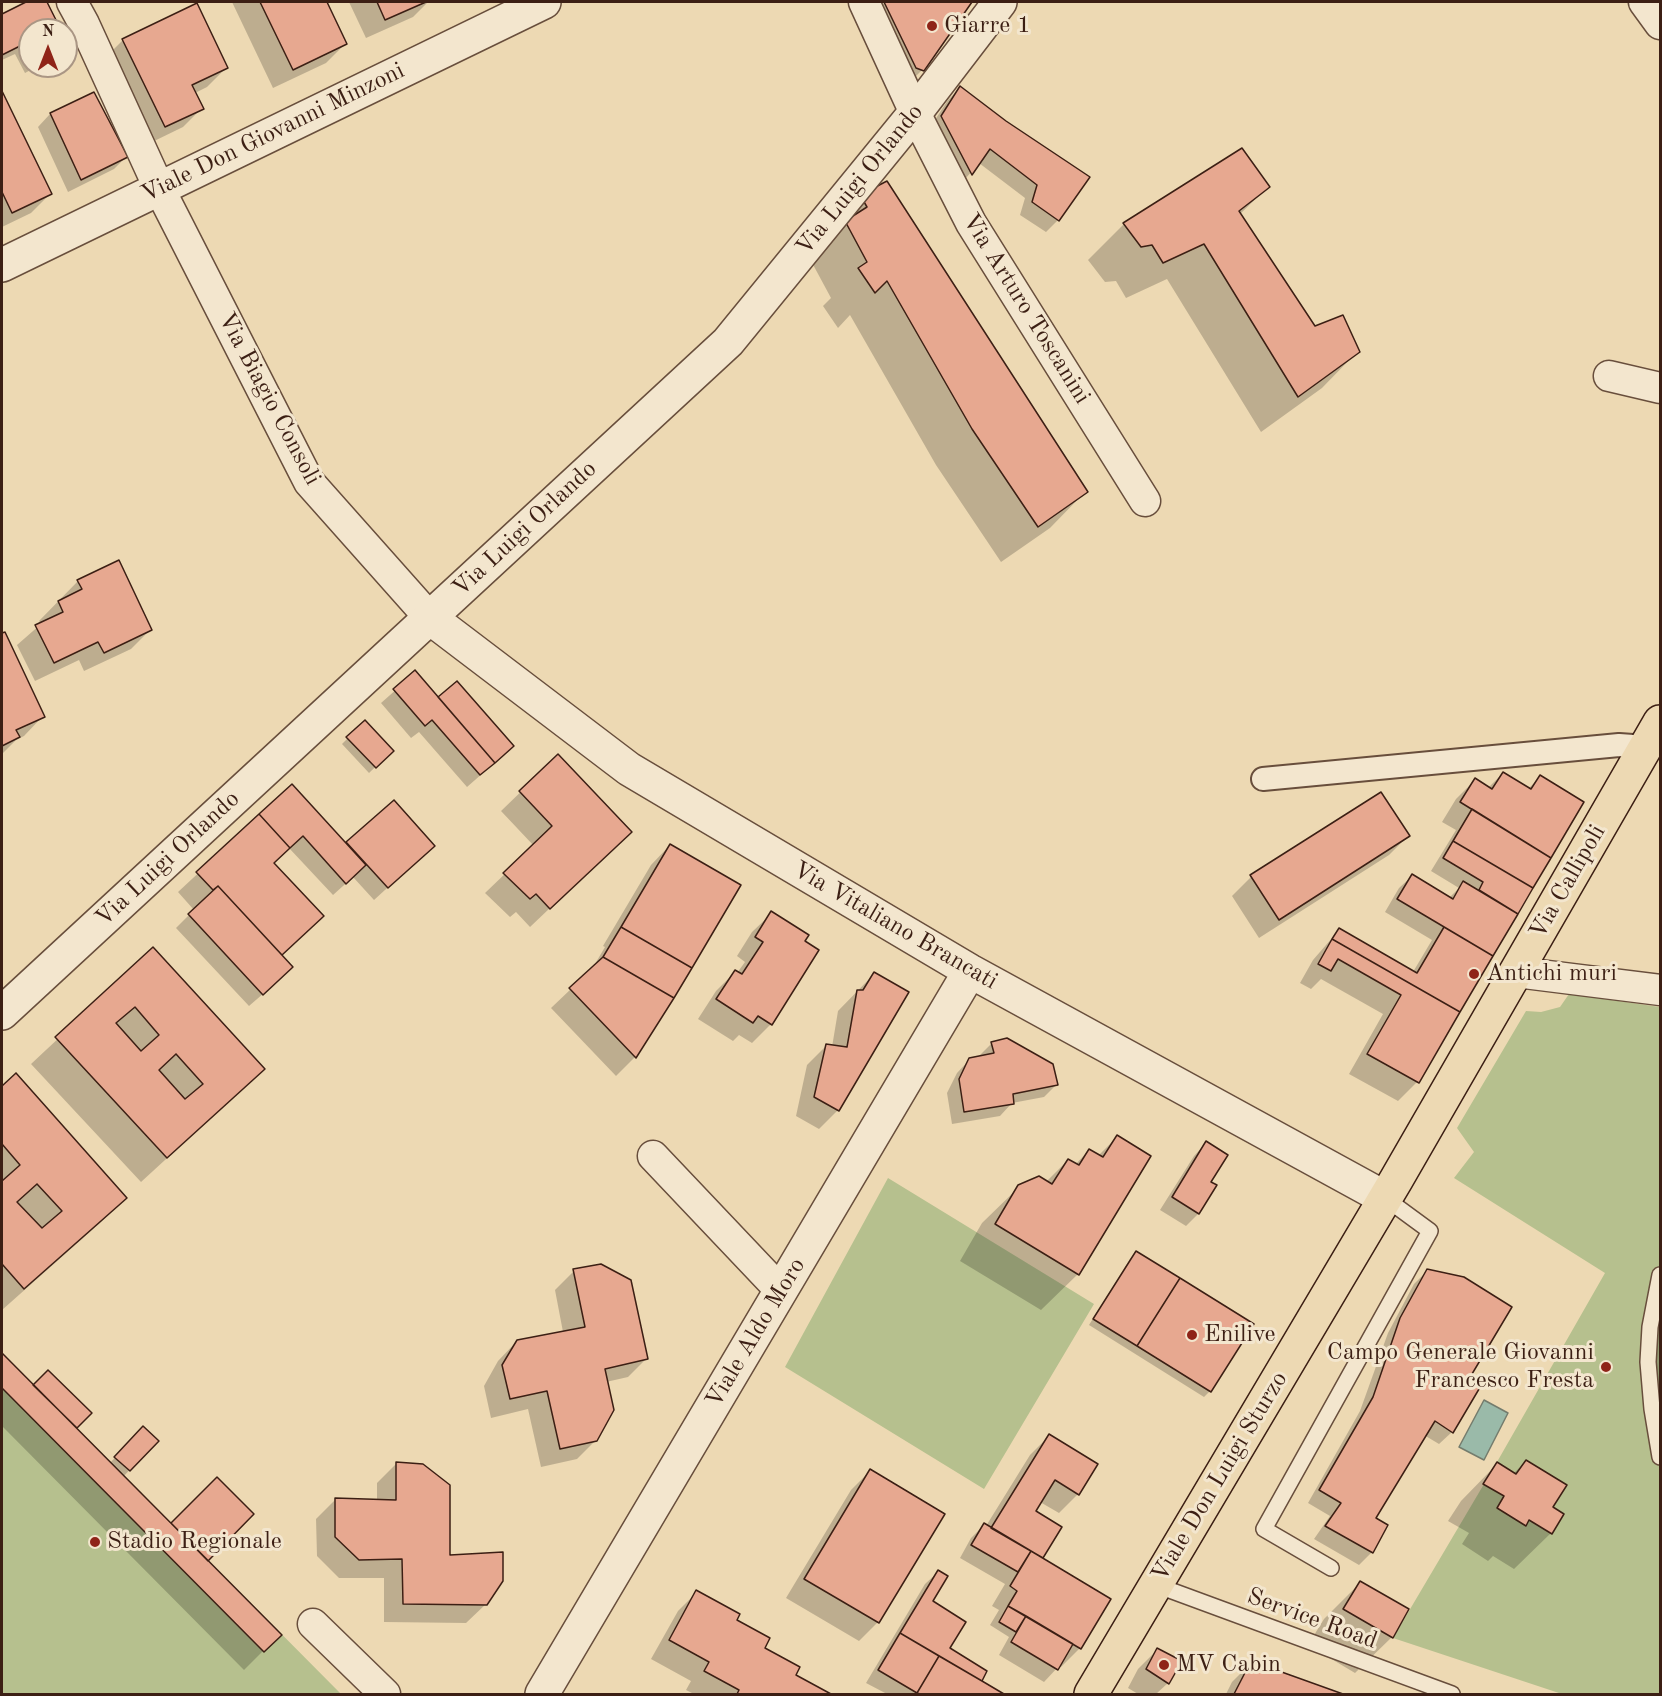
<!DOCTYPE html>
<style>
body{margin:0}
#map{position:relative;width:1662px;height:1696px;overflow:hidden;background:#edd9b3;font-family:"Old Standard TT",serif}
canvas{display:block}
.frame{position:absolute;inset:0;border:3px solid #3c1f14;pointer-events:none}
.north{position:absolute;left:18px;top:18px;width:60px;height:60px;box-sizing:border-box;background:#f3e6ce;border:2px solid #aa9684;border-radius:50%;rotate:0deg;font-size:16px;font-weight:700;line-height:24px;text-align:center;color:#3c1f14}
.north::after{content:'';display:block;margin:auto;width:21px;height:27px;background:#8f2418;clip-path:polygon(50% 0,100% 100%,50% 72%,0 100%)}
</style>
<div id="map">
<canvas width="1662" height="1696"></canvas>
<div class="frame"></div>
<div class="north">N</div>
</div>
<script>
const g = document.querySelector('canvas').getContext('2d');
g.lineJoin = 'round';
function fill(path, color) { g.fillStyle = color; g.fill(path, 'evenodd'); }
const poly = rows => new Path2D(rows.map(r => 'M' + r).join(''));
function stroke(path, color, width, dash) { g.strokeStyle = color; g.lineWidth = width; g.lineCap = dash ? 'butt' : 'round'; g.setLineDash(dash || []); g.stroke(path); }
function write(font, color, halo, rows, align = 'center') {
  g.font = font + ' "Old Standard TT",serif'; g.lineWidth = 6; g.setLineDash([]); g.textBaseline = 'middle'; g.strokeStyle = halo; g.fillStyle = color; for (const [text, x, y, turn = 0] of rows) {
    g.save(); g.translate(x, y); g.rotate((+turn || 0) * Math.PI / 180); g.textAlign = isNaN(turn) ? turn : align; if (halo) g.strokeText(text, 0, 0); g.fillText(text, 0, 0); g.restore();
  }
}
fill(poly([
 [1569,994,1660,1007,1660,1694,1562,1694,1393,1638,1497,1462,1605,1273,1454,1178,1474,1152,1457,1128,1526,1011,1541,1012,1560,1007],
 [888,1178,1094,1304,984,1489,785,1367],
 [2,1353,77,1428,341,1694,2,1694]
]), '#b6c08e');
const water = poly([
 [1484,1400,1508,1413,1484,1460,1459,1447,1484,1400]
]);
fill(water, '#9abaa9');
stroke(water, '#747c6d', 1.5);
fill(poly([
 [30,2,45,2,60,30,30,30,30,66,38,66,25,73,15,54,2,60,2,16],
 [232,2,325,2,345,44,326,63,273,88],
 [349,2,428,2,413,17,366,38],
 [885,2,970,2,922,70,910,82,871,15],
 [123,40,227,67,207,87,195,93,202,108,183,127,146,145,104,59],
 [960,88,1005,123,1058,220,1046,232,1020,215,1025,198,979,163,959,186,929,129,948,100],
 [94,94,126,157,114,169,68,192,38,127,50,114],
 [2,95,50,194,31,213,2,227],
 [1268,187,1239,215,1314,328,1358,351,1322,388,1261,432,1167,279,1126,298,1116,281,1105,282,1088,260,1124,224],
 [861,196,1086,491,1050,528,1001,562,936,465,850,315,838,328,823,306,831,298,810,259],
 [78,581,150,630,131,649,84,671,79,660,35,681,17,645,41,624,39,621],
 [4,634,43,716,24,736,16,740,2,754,2,635],
 [415,673,438,699,499,759,467,787,419,732,411,738,381,703],
 [364,722,392,751,369,773,342,744],
 [558,756,610,851,530,927,516,912,510,917,485,893,534,846,501,811],
 [1503,773,1528,789,1540,777,1582,802,1417,1082,1398,1101,1349,1074,1383,1014,1321,979,1311,989,1300,983,1313,960,1339,930,1413,972,1432,940,1385,912,1399,888,1412,876,1449,898,1459,888,1431,871,1456,830,1442,822,1456,799,1475,780,1488,788],
 [292,786,346,845,394,802,420,858,374,900,353,877,333,895,289,848,273,864,303,935,280,956,279,980,249,1006,176,928,194,910,178,892],
 [1408,836,1389,855,1259,938,1232,896,1251,877],
 [670,845,672,998,635,1057,616,1076,551,1008,592,969,605,947,603,946,651,865],
 [772,913,771,1024,752,1043,739,1035,733,1041,698,1019,716,991,735,972,737,973,745,962,737,956,752,932],
 [153,950,237,1094,141,1182,31,1064],
 [874,974,838,1110,819,1129,796,1116,807,1065,826,1046,832,1047,838,1011],
 [1007,1040,1057,1084,1044,1097,1012,1103,1000,1116,952,1124,947,1093,957,1073,970,1059,979,1056,991,1044],
 [16,1075,125,1198,100,1223,2,1310,2,1088],
 [1117,1137,1078,1274,1041,1310,960,1261,982,1223,1019,1187,1046,1182,1068,1160,1075,1165,1089,1150,1098,1156],
 [1206,1143,1209,1183,1198,1214,1186,1226,1160,1210,1194,1156],
 [1136,1253,1210,1391,1204,1397,1089,1325,1130,1259],
 [574,1271,647,1358,628,1377,606,1382,596,1440,577,1459,541,1467,528,1409,491,1418,484,1386,498,1361,517,1341,563,1332,555,1290],
 [1427,1271,1467,1379,1452,1432,1439,1444,1424,1435,1374,1519,1372,1552,1359,1565,1314,1539,1330,1516,1308,1503,1360,1411,1388,1333,1414,1284],
 [1660,1285,1660,1432,1641,1362],
 [2,1355,33,1387,90,1413,74,1428,109,1464,143,1428,157,1441,123,1477,171,1525,217,1479,206,1561,279,1635,244,1670,2,1426],
 [1049,1436,1078,1494,1059,1513,1040,1502,1034,1511,1060,1528,1041,1559,1080,1648,1061,1667,1059,1666,1044,1682,999,1655,1009,1637,990,1625,999,1610,992,1606,1005,1584,960,1558,971,1538,984,1525,986,1526,1030,1455],
 [1526,1461,1551,1508,1551,1533,1514,1569,1493,1556,1488,1561,1462,1544,1469,1533,1448,1521,1461,1501,1497,1464,1513,1474],
 [396,1464,448,1556,486,1604,466,1623,384,1622,384,1578,339,1578,317,1556,316,1519,335,1500,377,1501,377,1483],
 [870,1471,878,1622,859,1641,786,1598,851,1490],
 [938,1572,931,1602,948,1649,985,1672,979,1682,1000,1694,887,1694,866,1683,925,1584],
 [1360,1583,1392,1637,1355,1673,1308,1645,1324,1619],
 [697,1592,735,1620,763,1648,794,1675,828,1694,694,1694,686,1690,691,1681,651,1659,678,1611],
 [1157,1650,1168,1683,1156,1694,1138,1694,1128,1688,1138,1669],
 [1251,1663,1339,1694,1226,1694,1232,1682]
]), '#0003');
const building = poly([
 [26,2,47,2,61,30,30,30,30,46,28,42,2,55,2,14,26,2],
 [260,2,327,2,347,44,293,70,260,2],
 [377,2,426,2,385,20,377,2],
 [884,2,972,2,924,71,916,68,884,2],
 [197,3,228,68,192,85,204,109,165,127,122,39,197,3],
 [960,86,1006,121,1090,177,1059,221,1032,202,1037,185,990,149,972,175,941,116,960,86],
 [2,91,52,194,12,213,2,192,2,91],
 [94,92,128,157,81,180,50,113,94,92],
 [1242,148,1270,187,1239,211,1315,326,1343,315,1360,352,1298,397,1204,244,1163,263,1152,245,1141,247,1123,223,1242,148],
 [887,181,1088,492,1038,527,972,429,887,281,875,293,858,268,867,262,845,221,867,207,860,195,887,181],
 [119,560,152,630,104,653,98,642,54,663,35,625,63,612,58,601,82,589,77,580,119,560],
 [5,632,45,717,16,730,20,737,2,746,2,633,5,632],
 [415,670,495,763,480,775,432,720,425,726,393,689,415,670],
 [457,681,514,746,495,763,438,697,457,681],
 [365,720,394,751,376,768,346,737,365,720],
 [558,754,632,832,550,909,536,894,530,899,503,873,552,826,519,791,558,754],
 [1503,772,1531,789,1540,775,1584,802,1551,858,1460,802,1475,778,1492,789,1503,772],
 [292,784,366,865,346,884,303,836,290,848,259,814,292,784],
 [1381,792,1410,836,1279,920,1250,875,1381,792],
 [394,800,435,846,388,888,346,842,394,800],
 [1472,809,1551,858,1533,888,1453,841,1472,809],
 [259,814,290,848,274,863,324,916,282,955,218,886,213,890,196,872,259,814],
 [1453,841,1533,888,1518,914,1479,890,1483,882,1443,858,1453,841],
 [670,844,741,885,692,968,621,927,670,844],
 [1412,874,1453,899,1463,881,1518,914,1493,956,1397,899,1412,874],
 [218,886,293,967,263,995,188,914,218,886],
 [771,911,809,935,805,941,819,950,772,1025,758,1016,753,1023,716,999,735,970,742,974,763,942,755,937,771,911],
 [621,927,692,968,674,998,603,957,621,927],
 [1444,927,1493,956,1460,1012,1332,939,1339,928,1417,973,1444,927],
 [1332,939,1460,1012,1419,1083,1367,1054,1401,995,1338,959,1331,971,1318,964,1332,939],
 [153,947,265,1069,167,1158,55,1037,153,947],
 [135,1007,159,1035,141,1051,116,1023,135,1007],
 [176,1054,203,1084,185,1099,159,1070,176,1054],
 [603,957,674,998,636,1058,569,988,603,957],
 [874,972,909,992,839,1111,814,1097,826,1044,847,1047,857,990,863,990,874,972],
 [1007,1038,1053,1064,1058,1085,1013,1094,1014,1104,964,1112,959,1079,969,1058,994,1053,991,1042,1007,1038],
 [16,1073,127,1198,24,1289,2,1264,2,1181,20,1165,2,1144,2,1086,16,1073],
 [37,1184,62,1211,42,1228,17,1202,37,1184],
 [1117,1135,1151,1156,1079,1275,995,1224,1018,1185,1039,1176,1052,1184,1068,1159,1079,1165,1089,1149,1103,1157,1117,1135],
 [1206,1141,1228,1155,1211,1182,1217,1185,1199,1214,1172,1197,1206,1141],
 [1136,1251,1180,1278,1137,1346,1093,1319,1136,1251],
 [601,1264,631,1280,648,1359,605,1369,614,1410,597,1441,560,1449,547,1391,510,1399,502,1365,517,1340,585,1327,573,1269,601,1264],
 [1427,1269,1464,1277,1512,1307,1469,1379,1482,1384,1453,1433,1435,1421,1376,1518,1388,1525,1373,1553,1325,1526,1341,1503,1319,1490,1373,1397,1400,1318,1427,1269],
 [1180,1278,1254,1324,1211,1392,1137,1346,1180,1278],
 [2,1353,282,1635,264,1652,2,1388,2,1353],
 [48,1370,92,1413,77,1428,33,1385,48,1370],
 [143,1426,159,1441,130,1471,114,1457,143,1426],
 [1049,1434,1098,1464,1079,1495,1055,1480,1036,1511,1062,1527,1043,1558,991,1528,1049,1434],
 [1526,1460,1567,1485,1553,1507,1564,1514,1552,1534,1529,1520,1526,1526,1497,1508,1504,1496,1483,1484,1497,1462,1516,1474,1526,1460],
 [396,1462,423,1464,450,1485,450,1555,503,1552,503,1581,487,1605,403,1604,402,1559,359,1560,335,1537,335,1498,396,1500,396,1462],
 [870,1469,945,1514,879,1623,804,1579,870,1469],
 [217,1477,254,1514,208,1561,171,1523,217,1477],
 [984,1523,1031,1551,1018,1572,971,1545,984,1523],
 [1031,1551,1111,1599,1081,1649,1008,1606,1017,1591,1010,1586,1031,1551],
 [938,1570,948,1576,933,1601,966,1622,950,1648,987,1671,982,1681,900,1633,938,1570],
 [1360,1581,1409,1609,1393,1638,1343,1609,1360,1581],
 [696,1590,740,1614,737,1620,770,1638,765,1648,800,1667,796,1675,831,1694,737,1694,739,1690,704,1671,709,1662,669,1640,696,1590],
 [1008,1606,1026,1616,1016,1632,999,1622,1008,1606],
 [1026,1616,1073,1644,1058,1670,1011,1642,1026,1616],
 [900,1633,939,1656,917,1693,878,1670,900,1633],
 [1157,1648,1182,1661,1169,1684,1146,1669,1157,1648],
 [939,1656,982,1681,1004,1694,920,1694,917,1693,939,1656],
 [1251,1661,1343,1694,1234,1694,1251,1661]
]);
fill(building, '#e7a890');
stroke(building, '#3c1f14', 1.5);
const service = poly([
 [1660,1275,1650,1327,1648,1362,1652,1409,1660,1457],
 [1331,1568,1264,1529,1430,1231,1385,1198],
 [1156,1585,1452,1694]
]);
const pedestrian = poly([
 [1263,779,1619,745,1647,747]
]);
const minor = poly([
 [72,2,84,24,159,188,309,482,429,617],
 [864,2,915,113,971,223,1145,501],
 [1644,2,1660,24],
 [1609,376,1660,388],
 [1516,972,1660,990],
 [653,1156,781,1291],
 [313,1624,385,1694]
]);
const tertiary = poly([
 [2,265,544,2],
 [429,617,629,769,970,971,1385,1198],
 [2,1013,728,342,915,113,1000,2],
 [542,1694,970,971]
]);
const primary = poly([
 [1091,1694,1396,1180,1660,722]
]);
stroke(service, '#684e3c', 18);
stroke(pedestrian, '#684e3c', 26);
stroke(minor, '#684e3c', 33);
stroke(tertiary, '#684e3c', 36);
stroke(primary, '#3c1f14', 36);
stroke(service, '#f3e6ce', 15);
stroke(pedestrian, '#f3e6ce', 22);
stroke(minor, '#f3e6ce', 30);
stroke(tertiary, '#f3e6ce', 33);
stroke(primary, '#edd9b3', 33);
for (const [x, y, r, color] of [
 [932,26,6,"#8f2418"],
 [1474,974,6,"#8f2418"],
 [1192,1335,6,"#8f2418"],
 [1606,1367,6,"#8f2418"],
 [95,1542,6,"#8f2418"],
 [1164,1665,6,"#8f2418"]
]) { const dot = new Path2D(); dot.arc(x, y, r, 0, 2 * Math.PI); g.fillStyle = color; g.fill(dot); stroke(dot, '#f3e6ce', 2); }
write('24px', '#3c1f14', '#f3e6ce', [
 ["Giarre 1",944,26],
 ["Antichi muri",1486,974],
 ["Enilive",1204,1335],
 ["Campo Generale Giovanni",1594,1353,"right"],
 ["Francesco Fresta",1594,1381,"right"],
 ["Stadio Regionale",107,1542],
 ["MV Cabin",1176,1665]
], 'left');
write('24px', '#3c1f14', '#f3e6ce', [
 ["Viale Don Giovanni Minzoni",273,133,-26],
 ["Via Luigi Orlando",860,180,-51],
 ["Via Arturo Toscanini",1026,309,58],
 ["Via Biagio Consoli",269,399,62],
 ["Via Luigi Orlando",525,529,-43],
 ["Via Luigi Orlando",168,859,-43],
 ["Via Callipoli",1568,882,-60],
 ["Via Vitaliano Brancati",895,926,30],
 ["Viale Aldo Moro",756,1333,-59],
 ["Viale Don Luigi Sturzo",1220,1477,-59],
 ["Service Road",1312,1619,20]
]);
</script>
